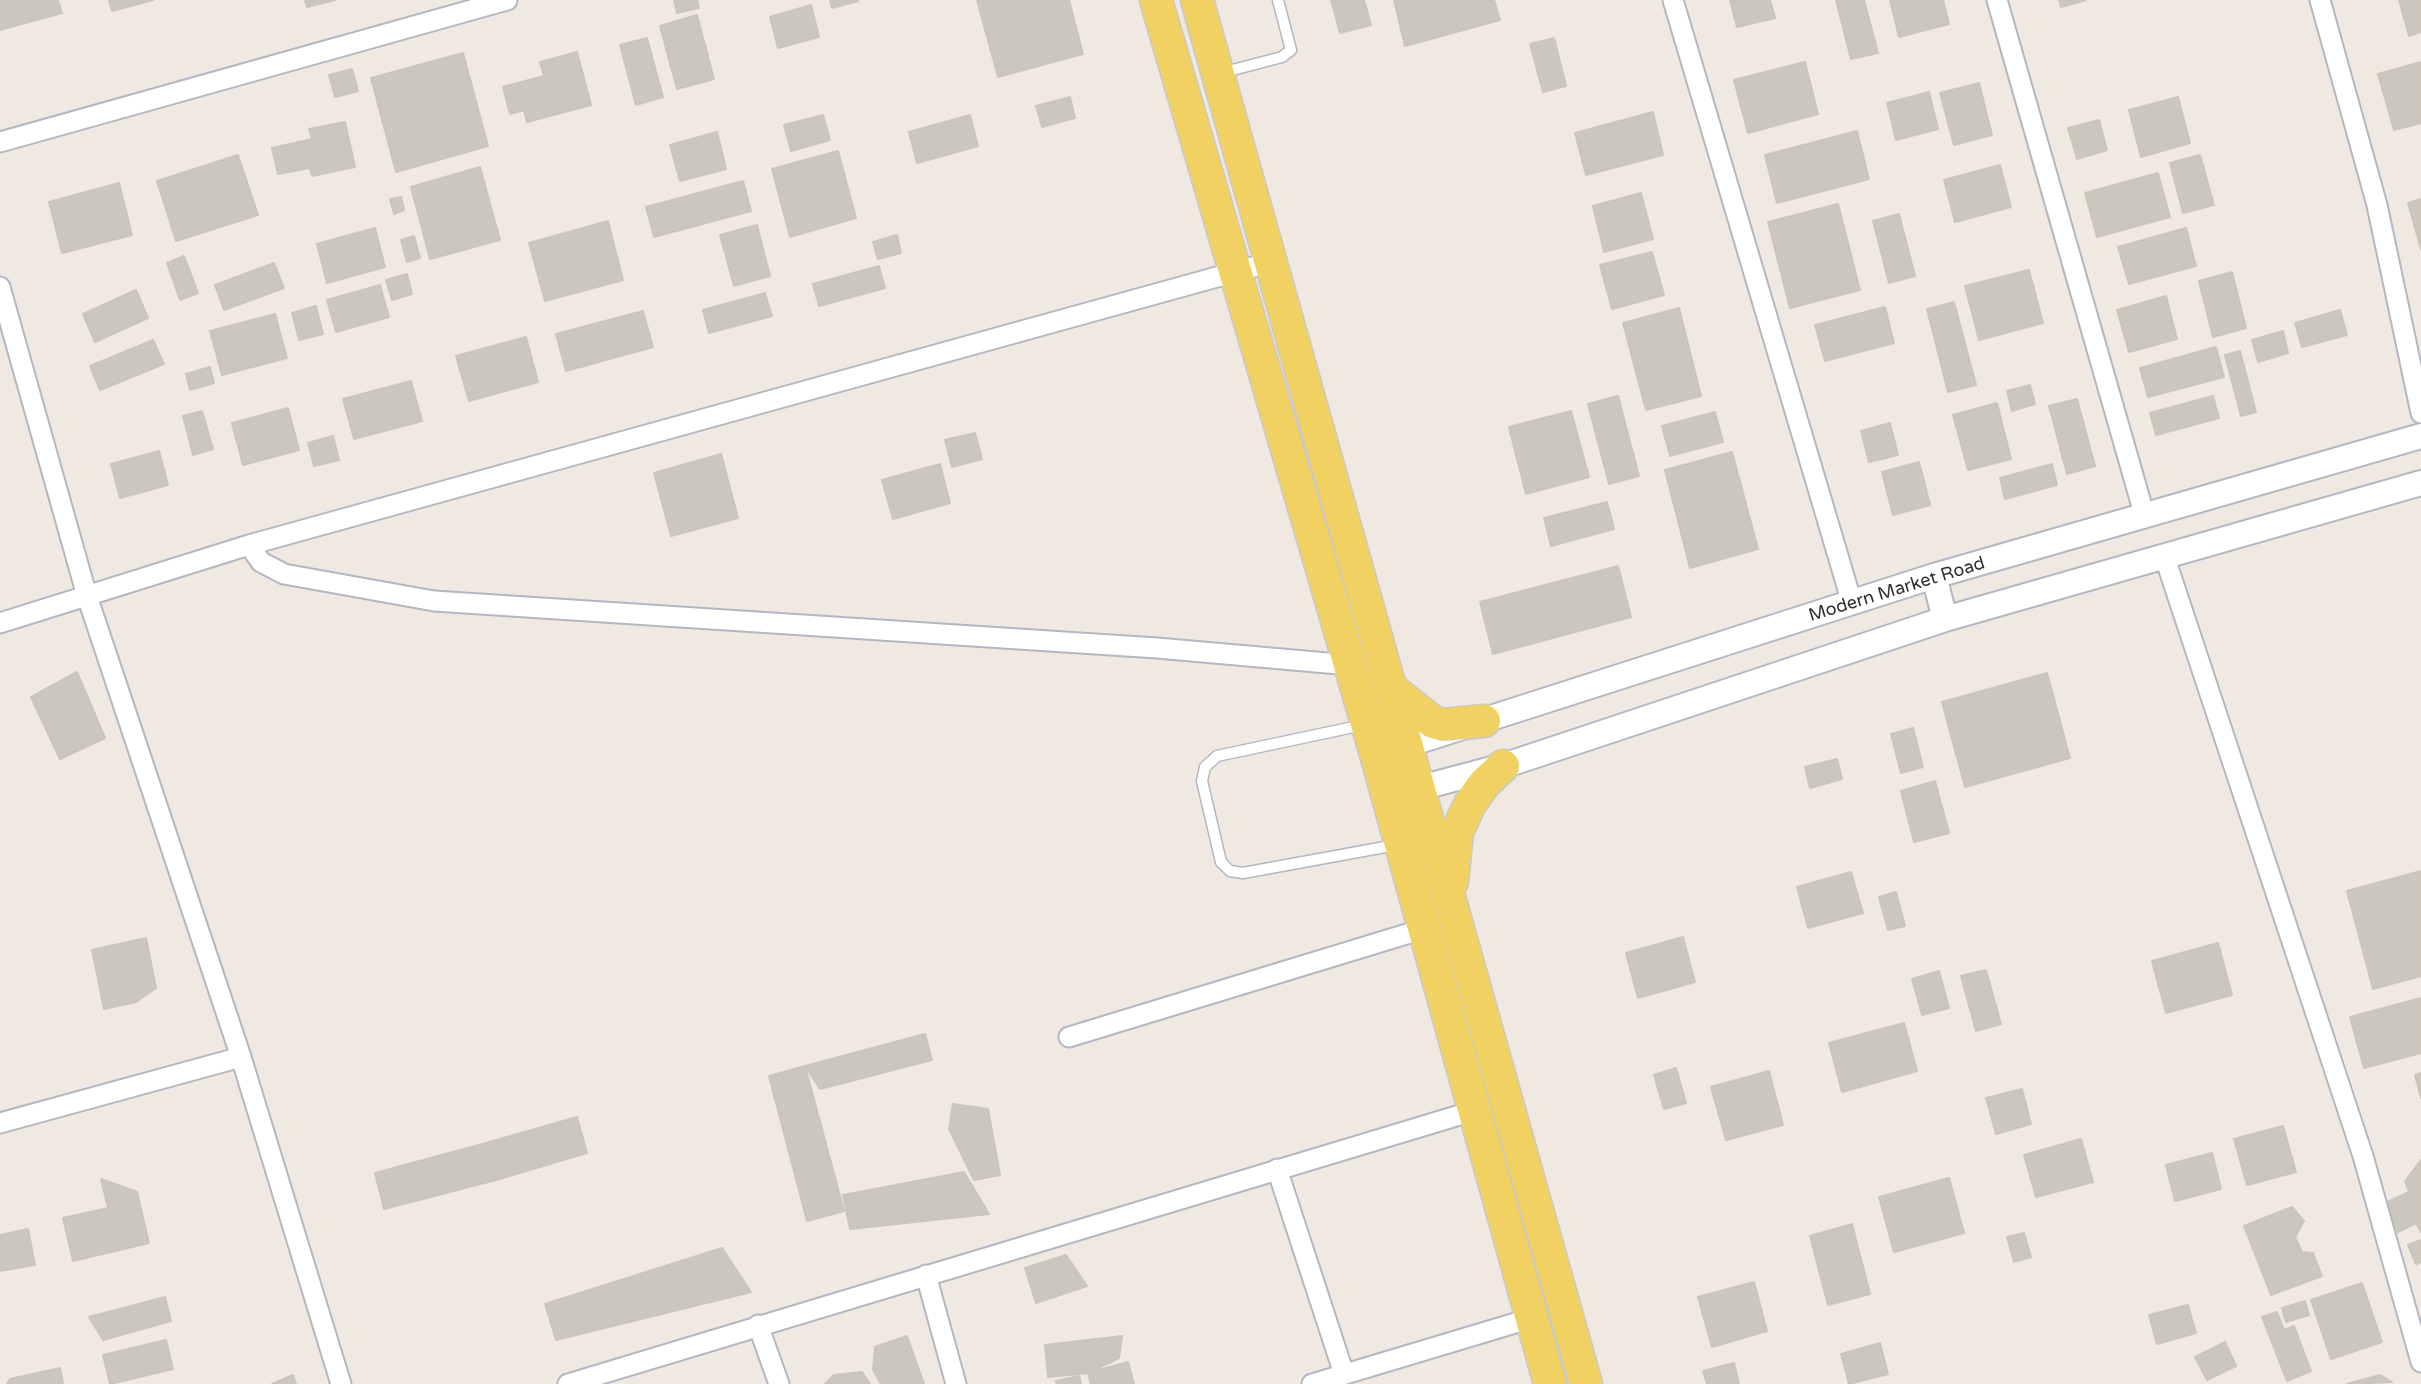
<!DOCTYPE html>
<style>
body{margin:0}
canvas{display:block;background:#efe9e1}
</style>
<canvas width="2421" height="1384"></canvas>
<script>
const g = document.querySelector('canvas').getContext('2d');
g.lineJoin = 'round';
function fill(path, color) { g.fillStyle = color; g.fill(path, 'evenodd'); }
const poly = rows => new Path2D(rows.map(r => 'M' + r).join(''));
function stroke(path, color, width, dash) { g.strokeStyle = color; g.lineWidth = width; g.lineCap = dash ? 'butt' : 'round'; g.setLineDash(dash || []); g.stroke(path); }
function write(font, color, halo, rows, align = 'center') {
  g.font = font + ' "Varela Round",sans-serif'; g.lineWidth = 5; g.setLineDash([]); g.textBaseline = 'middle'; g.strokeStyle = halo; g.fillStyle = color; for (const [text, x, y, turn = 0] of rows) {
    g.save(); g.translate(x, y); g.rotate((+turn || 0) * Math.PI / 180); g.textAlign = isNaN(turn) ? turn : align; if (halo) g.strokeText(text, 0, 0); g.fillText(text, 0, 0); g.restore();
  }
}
const building = poly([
 [0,0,58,0,62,13,0,30,0,0],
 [109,0,153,0,112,11,109,0],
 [305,0,335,0,307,7,305,0],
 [674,0,697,0,699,8,677,13,674,0],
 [830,0,857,0,858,1,832,8,830,0],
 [977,0,1069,0,1083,54,998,77,977,0],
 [1331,0,1364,0,1371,25,1340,33,1331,0],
 [1394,0,1494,0,1500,20,1405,46,1394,0],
 [1730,0,1770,0,1775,18,1737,27,1730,0],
 [1836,0,1864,0,1878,53,1851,59,1836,0],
 [1890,0,1943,0,1949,24,1899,37,1890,0],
 [2059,0,2086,0,2061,7,2059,0],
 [2399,0,2421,0,2421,32,2409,36,2399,0],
 [811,5,819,37,778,48,770,17,811,5],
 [697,15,714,79,677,89,660,26,697,15],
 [647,38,663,97,636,105,620,45,647,38],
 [1554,38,1566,86,1543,92,1530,44,1554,38],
 [577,52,591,105,527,122,524,110,510,114,503,87,544,76,540,62,577,52],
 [463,53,488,146,396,172,371,78,463,53],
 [1805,62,1818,114,1748,133,1734,80,1805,62],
 [2421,62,2421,123,2394,130,2378,74,2421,62],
 [352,69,358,91,335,97,329,75,352,69],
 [1979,83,1992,135,1954,145,1940,93,1979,83],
 [1929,92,1938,129,1896,140,1887,103,1929,92],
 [1070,97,1075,118,1042,127,1036,106,1070,97],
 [2178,97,2190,143,2141,157,2129,110,2178,97],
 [1653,112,1663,155,1586,175,1575,133,1653,112],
 [823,115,830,140,791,151,784,125,823,115],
 [970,115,978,146,917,163,909,132,970,115],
 [2099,120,2107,150,2077,159,2068,128,2099,120],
 [345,122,355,167,312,176,310,168,278,174,272,148,312,139,309,129,345,122],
 [1857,131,1869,179,1777,203,1765,155,1857,131],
 [717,132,726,169,680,181,670,145,717,132],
 [838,151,856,218,790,237,772,169,838,151],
 [238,155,258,215,176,241,157,181,238,155],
 [2200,155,2214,205,2183,213,2170,163,2200,155],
 [2000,165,2011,207,1955,222,1944,180,2000,165],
 [480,167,500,240,430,259,411,187,480,167],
 [2158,173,2170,217,2097,237,2085,193,2158,173],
 [743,181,751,211,654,237,646,207,743,181],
 [119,183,132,235,62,253,49,202,119,183],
 [1641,193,1653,239,1604,252,1593,206,1641,193],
 [401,197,404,210,394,214,390,199,401,197],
 [2421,199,2421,249,2408,203,2421,199],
 [1838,204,1860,290,1790,308,1768,222,1838,204],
 [1899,214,1915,276,1889,283,1873,221,1899,214],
 [608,221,623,280,545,301,529,243,608,221],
 [757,225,770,276,734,286,720,235,757,225],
 [375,228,385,267,327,283,317,244,375,228],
 [2186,228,2196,266,2129,284,2118,247,2186,228],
 [897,235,901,253,878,259,873,242,897,235],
 [414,236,420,258,407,262,401,240,414,236],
 [1652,252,1664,295,1612,309,1600,265,1652,252],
 [184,256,198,293,180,300,167,263,184,256],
 [274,263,284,288,224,310,215,285,274,263],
 [879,266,885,288,819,306,813,284,879,266],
 [2029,270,2043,323,1979,340,1965,286,2029,270],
 [2232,272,2246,328,2213,337,2199,281,2232,272],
 [407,274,412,294,392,300,386,280,407,274],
 [380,285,389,317,336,332,327,300,380,285],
 [136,290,148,318,95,342,83,314,136,290],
 [765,293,772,316,709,333,703,310,765,293],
 [2166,296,2177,339,2129,352,2117,310,2166,296],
 [1954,302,1976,385,1948,392,1927,309,1954,302],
 [316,306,323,334,299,340,292,313,316,306],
 [1885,307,1894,343,1825,361,1815,325,1885,307],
 [1679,308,1701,396,1646,410,1623,323,1679,308],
 [2340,310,2347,335,2302,347,2295,323,2340,310],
 [643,311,653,347,566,371,556,334,643,311],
 [275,314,287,358,222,375,210,331,275,314],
 [2283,331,2288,353,2258,362,2252,340,2283,331],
 [526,337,538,382,469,401,456,356,526,337],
 [153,340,164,364,100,390,90,366,153,340],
 [2216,347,2224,377,2148,397,2140,368,2216,347],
 [2240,351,2256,412,2241,416,2225,355,2240,351],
 [210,367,214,383,190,390,186,374,210,367],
 [411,381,422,421,354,439,343,399,411,381],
 [2030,385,2035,404,2012,411,2007,391,2030,385],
 [1618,396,1639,476,1609,484,1588,404,1618,396],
 [2213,396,2219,418,2156,435,2150,413,2213,396],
 [2077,399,2095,466,2067,474,2049,406,2077,399],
 [1997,403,2011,459,1968,470,1953,415,1997,403],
 [288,408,299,450,243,465,232,423,288,408],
 [202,411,213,449,193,455,183,416,202,411],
 [1571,411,1589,477,1526,494,1509,427,1571,411],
 [1715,412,1723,442,1670,456,1662,426,1715,412],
 [1890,423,1898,455,1869,462,1861,431,1890,423],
 [975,433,982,459,952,467,945,440,975,433],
 [333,436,339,460,314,466,308,443,333,436],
 [159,451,168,485,120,498,111,464,159,451],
 [1732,452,1758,549,1690,568,1665,470,1732,452],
 [721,454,738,518,671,536,654,473,721,454],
 [1919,462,1930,505,1893,515,1882,472,1919,462],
 [940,464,950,503,893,519,882,480,940,464],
 [2052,464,2057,485,2005,499,2000,478,2052,464],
 [1607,502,1614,529,1551,546,1544,518,1607,502],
 [1618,566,1631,617,1493,654,1480,602,1618,566],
 [77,672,105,738,60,759,31,697,77,672],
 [2047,673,2070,758,1965,787,1942,702,2047,673],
 [1913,728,1923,767,1901,773,1891,734,1913,728],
 [1837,759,1842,779,1810,788,1805,767,1837,759],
 [1935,781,1949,833,1914,842,1901,791,1935,781],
 [2421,871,2421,976,2373,989,2347,891,2421,871],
 [1851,872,1863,913,1808,928,1797,887,1851,872],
 [1896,892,1905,926,1888,930,1879,897,1896,892],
 [1683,937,1695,982,1638,998,1626,953,1683,937],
 [146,938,156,988,136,1002,104,1009,92,950,146,938],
 [2218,943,2232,995,2166,1013,2152,961,2218,943],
 [1986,970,2001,1024,1976,1031,1961,976,1986,970],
 [1939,971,1949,1008,1922,1015,1912,979,1939,971],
 [2421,998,2421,1053,2364,1068,2350,1017,2421,998],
 [1904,1023,1917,1071,1842,1092,1829,1043,1904,1023],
 [925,1034,932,1060,820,1089,805,1066,925,1034],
 [805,1066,844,1211,807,1221,769,1076,805,1066],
 [1676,1068,1686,1103,1664,1109,1654,1075,1676,1068],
 [1769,1071,1783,1125,1726,1140,1711,1087,1769,1071],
 [2421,1073,2421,1098,2415,1075,2421,1073],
 [2022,1089,2031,1124,1996,1134,1986,1098,2022,1089],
 [953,1104,988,1109,1000,1175,974,1180,949,1129,953,1104],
 [577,1117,587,1153,496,1180,486,1143,577,1117],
 [2283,1126,2296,1172,2247,1185,2234,1139,2283,1126],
 [2081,1139,2093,1182,2036,1197,2024,1155,2081,1139],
 [486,1143,496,1180,384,1209,375,1173,486,1143],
 [2212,1153,2221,1189,2175,1201,2166,1165,2212,1153],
 [2421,1160,2421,1232,2416,1223,2398,1232,2385,1203,2409,1192,2405,1181,2421,1160],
 [964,1172,989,1214,850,1229,843,1195,964,1172],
 [1949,1178,1964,1233,1894,1252,1879,1197,1949,1178],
 [101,1179,137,1192,149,1243,73,1261,63,1218,108,1208,101,1179],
 [2292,1207,2304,1221,2295,1237,2302,1252,2313,1253,2322,1276,2271,1295,2244,1226,2292,1207],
 [1852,1224,1870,1294,1828,1305,1810,1236,1852,1224],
 [28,1229,35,1265,0,1271,0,1235,28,1229],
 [2024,1233,2031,1257,2014,1262,2007,1237,2024,1233],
 [2421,1240,2421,1262,2416,1264,2408,1245,2421,1240],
 [722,1248,751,1292,556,1340,545,1304,722,1248],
 [1066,1255,1087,1286,1036,1303,1025,1268,1066,1255],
 [1754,1282,1767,1331,1712,1347,1698,1297,1754,1282],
 [2362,1283,2382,1342,2331,1359,2311,1300,2362,1283],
 [165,1297,171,1321,103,1340,89,1317,165,1297],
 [2305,1301,2309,1315,2286,1322,2282,1308,2305,1301],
 [2188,1305,2196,1333,2157,1344,2149,1315,2188,1305],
 [2277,1312,2284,1330,2294,1326,2311,1371,2287,1381,2262,1317,2277,1312],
 [907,1336,924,1384,881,1384,873,1370,875,1347,907,1336],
 [1122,1336,1119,1358,1088,1373,1048,1377,1045,1345,1122,1336],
 [166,1340,173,1369,110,1384,103,1355,166,1340],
 [2225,1342,2236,1366,2207,1380,2195,1357,2225,1342],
 [1880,1343,1888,1374,1849,1384,1841,1354,1880,1343],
 [1128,1362,1134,1384,1091,1384,1088,1373,1128,1362],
 [1734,1363,1739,1384,1707,1384,1703,1371,1734,1363],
 [60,1368,63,1384,7,1384,10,1379,60,1368],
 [862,1372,870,1384,825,1384,834,1375,862,1372],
 [293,1375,296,1384,272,1384,293,1375],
 [2380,1375,2392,1382,2347,1384,2380,1375],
 [1079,1376,1081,1384,1057,1384,1056,1381,1079,1376]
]);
fill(building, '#cbc7bf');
stroke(building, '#cbc5ba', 2);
const service = poly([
 [1221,73,1282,57,1291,50,1278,0],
 [1363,725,1217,756,1205,767,1202,781,1221,862,1230,871,1243,873,1396,845]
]);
const minor = poly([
 [1673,0,1852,603],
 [1997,0,2145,517],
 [2320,0,2377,205,2421,413],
 [0,142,507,0],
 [0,287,87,596,241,1057,341,1384],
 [249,545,261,562,284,574,434,601,1157,648,1350,665],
 [2165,558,2363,1156,2421,1362],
 [0,623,249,545,1271,262],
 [1069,1037,1423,929],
 [0,1123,241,1057],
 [1277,1169,1344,1374],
 [926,1275,956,1384],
 [758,1325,779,1384],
 [568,1384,1473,1111],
 [1312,1384,1532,1318]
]);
const tertiary = poly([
 [1934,576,1945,619],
 [1391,750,1934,576,2421,436],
 [1401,793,1503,766,1945,619,2421,483]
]);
const primary = poly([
 [1156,0,1376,754,1550,1384],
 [1197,0,1586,1384],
 [1390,688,1433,722,1443,725,1484,721],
 [1452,882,1457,832,1470,804,1484,784,1503,766]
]);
stroke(service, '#b4b7c1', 13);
stroke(minor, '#b4b7c1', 23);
stroke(tertiary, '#b4b7c1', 28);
stroke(primary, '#c9c9c9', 35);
stroke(service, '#fff', 10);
stroke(minor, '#fff', 19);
stroke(tertiary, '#fff', 24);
stroke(primary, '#f2d163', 32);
write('18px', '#2e2e2e', '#fff', [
 ["Modern Market Road",1897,590,-17]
]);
</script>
